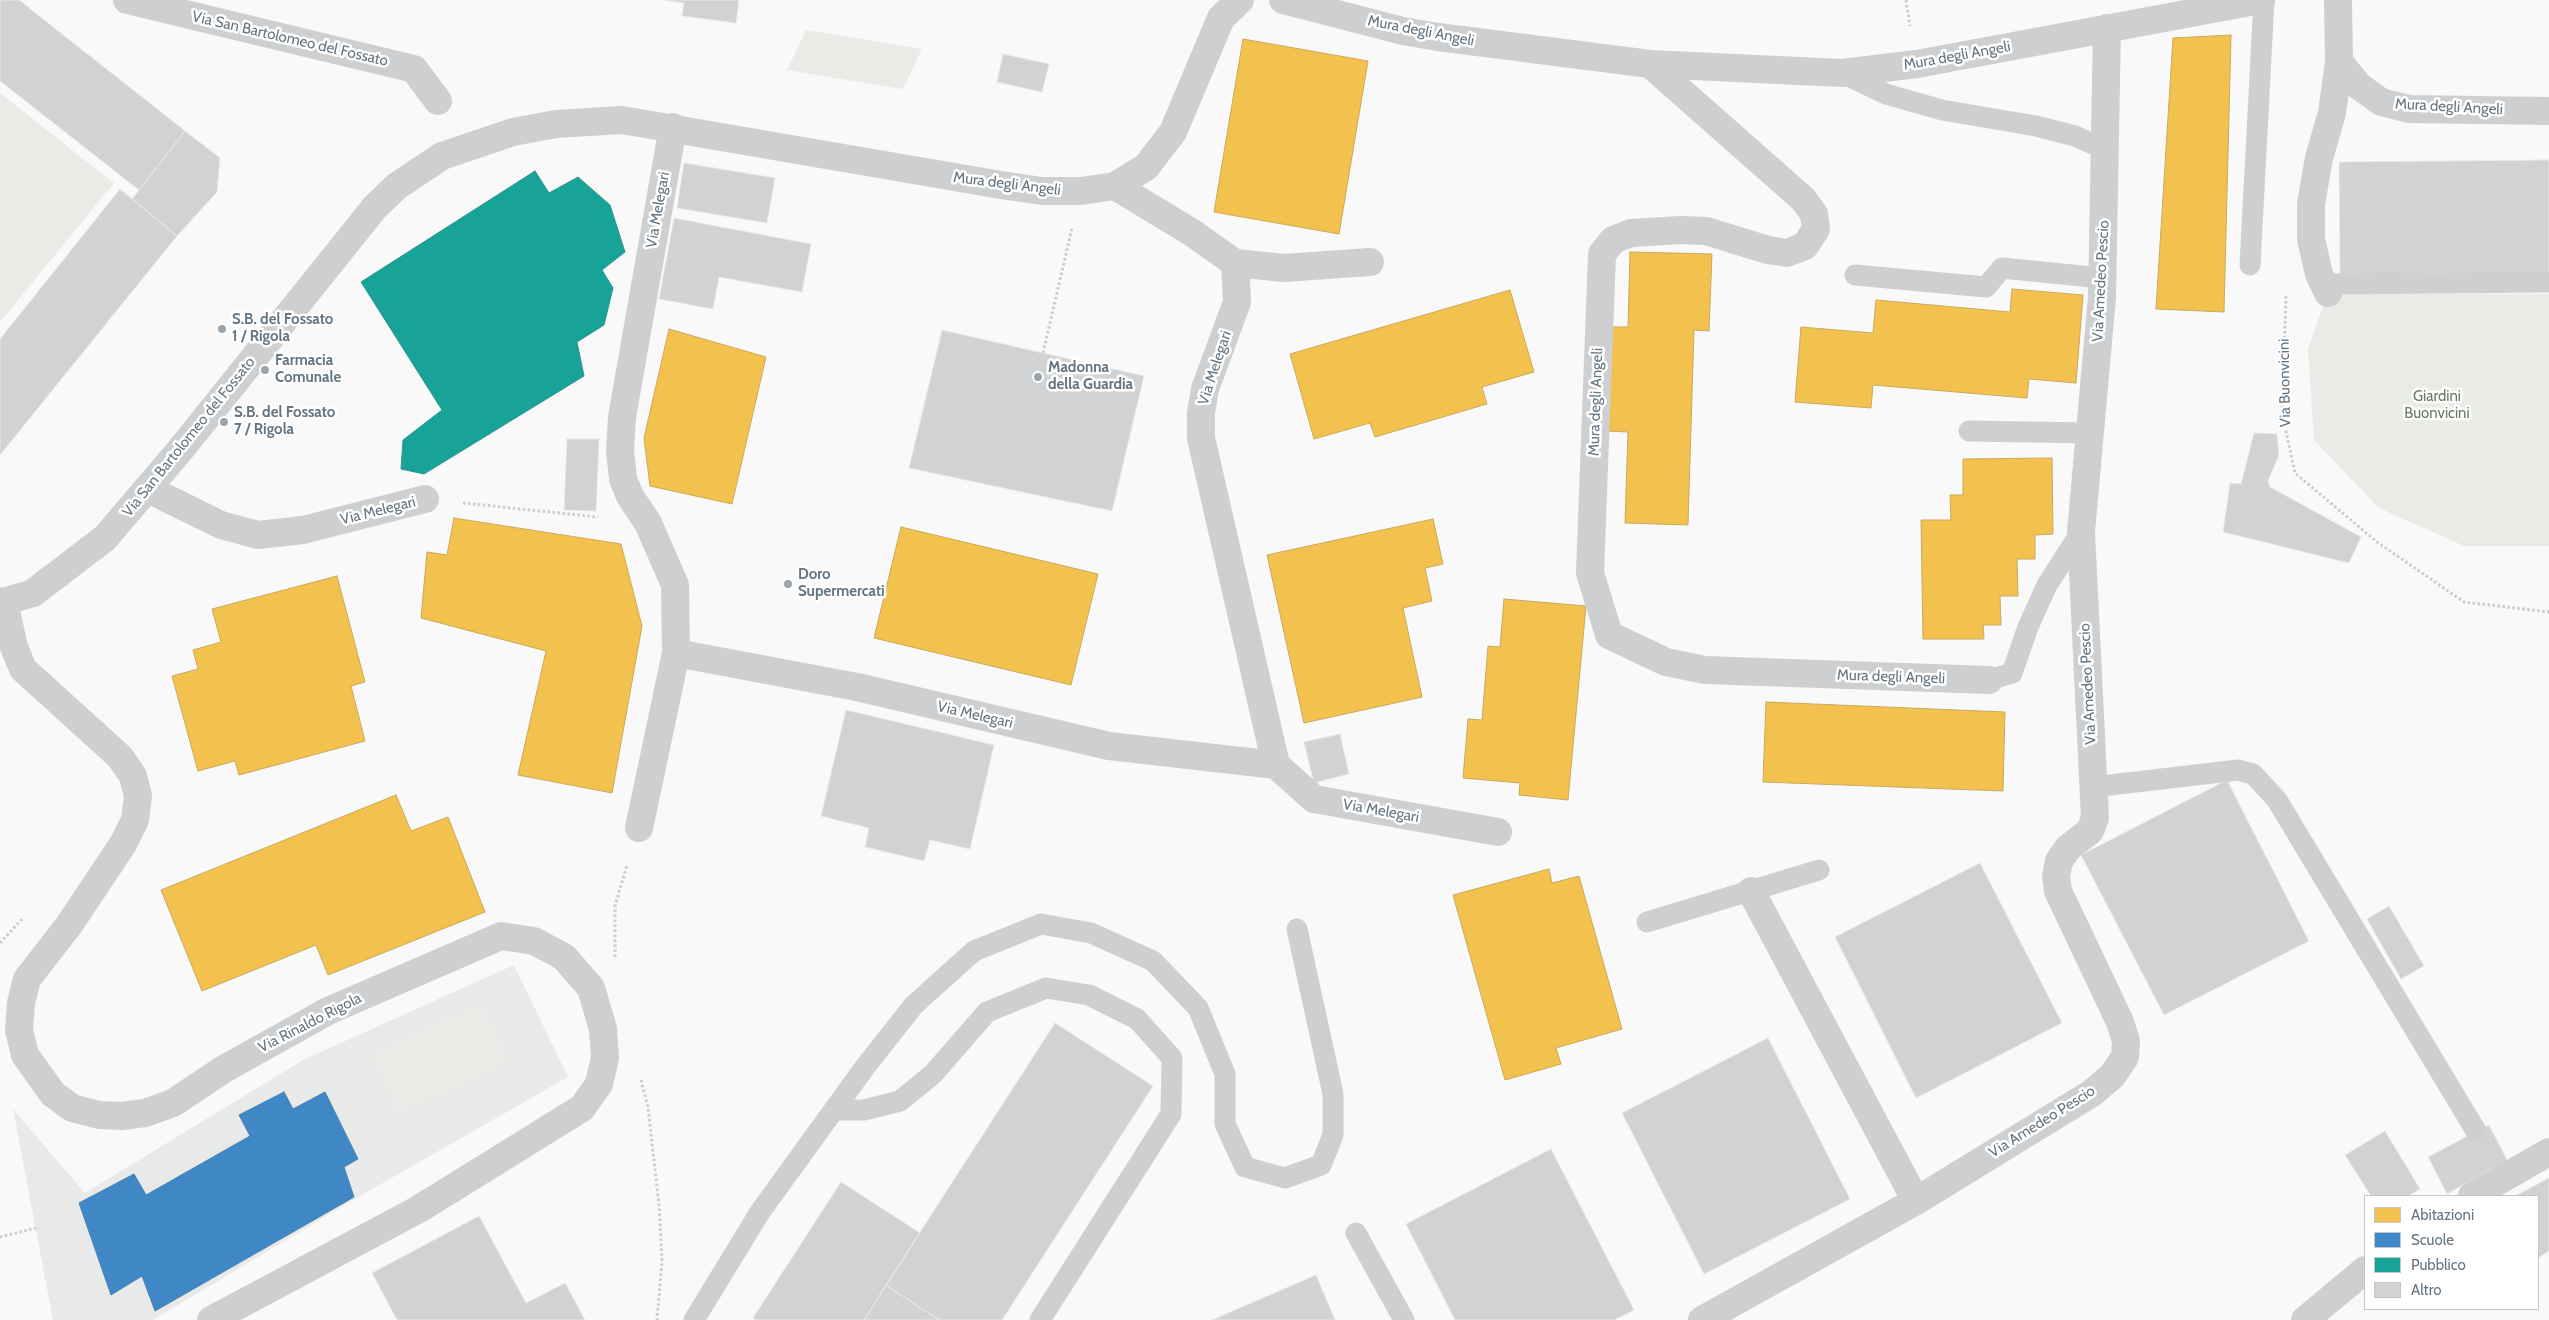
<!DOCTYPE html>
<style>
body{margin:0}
#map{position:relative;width:2549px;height:1320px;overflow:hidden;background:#f9f9f9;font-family:Cabin,sans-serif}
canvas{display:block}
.legend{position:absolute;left:2364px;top:1195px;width:175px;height:115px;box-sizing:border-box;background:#fff;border:1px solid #c1c8cd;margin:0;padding:6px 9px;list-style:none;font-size:15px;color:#657683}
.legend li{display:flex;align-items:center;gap:10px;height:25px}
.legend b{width:25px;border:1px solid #c1c8cd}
</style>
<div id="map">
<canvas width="2549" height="1320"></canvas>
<ul class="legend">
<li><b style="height:14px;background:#f2c14e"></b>Abitazioni</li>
<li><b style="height:14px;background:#3f88c5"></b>Scuole</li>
<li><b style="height:14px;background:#17a398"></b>Pubblico</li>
<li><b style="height:14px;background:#d0d2d3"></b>Altro</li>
</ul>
</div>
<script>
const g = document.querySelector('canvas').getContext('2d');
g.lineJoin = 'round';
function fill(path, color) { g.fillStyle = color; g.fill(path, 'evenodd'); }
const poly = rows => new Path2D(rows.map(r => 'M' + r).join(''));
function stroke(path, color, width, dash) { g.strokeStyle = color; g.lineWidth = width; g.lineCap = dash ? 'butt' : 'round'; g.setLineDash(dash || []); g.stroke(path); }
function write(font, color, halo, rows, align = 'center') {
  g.font = font + ' Cabin,sans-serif'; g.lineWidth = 5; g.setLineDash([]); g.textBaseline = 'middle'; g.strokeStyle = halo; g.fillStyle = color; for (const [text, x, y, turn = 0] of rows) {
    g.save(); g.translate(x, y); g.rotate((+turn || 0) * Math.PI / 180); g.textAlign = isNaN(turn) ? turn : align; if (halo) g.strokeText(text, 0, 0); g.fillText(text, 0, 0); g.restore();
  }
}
fill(poly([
 [514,965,568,1077,353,1200,153,1320,53,1320,13,1109,85,1193,303,1060]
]), '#e8e9e9');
fill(poly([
 [806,30,922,49,903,89,787,70],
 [0,93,114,183,0,322],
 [2328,293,2549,294,2549,546,2464,546,2379,508,2314,440,2308,349],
 [482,1002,509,1063,398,1114,370,1054]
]), '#e8ebe6');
const homes = poly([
 [2231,35,2224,312,2156,309,2173,38,2231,35],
 [1243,39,1368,61,1339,234,1214,212,1243,39],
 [1630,252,1712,254,1709,331,1694,330,1688,525,1625,523,1628,432,1606,431,1609,327,1628,327,1630,252],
 [2012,289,2083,295,2076,383,2029,379,2027,398,1873,385,1871,408,1795,402,1801,327,1873,333,1876,300,2010,312,2012,289],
 [1510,290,1534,372,1482,387,1487,404,1375,437,1370,423,1314,439,1290,354,1510,290],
 [669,329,766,357,732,504,650,486,644,438,669,329],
 [2052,458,2053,534,2035,535,2035,559,2017,559,2018,596,2000,596,2001,625,1983,625,1984,639,1923,639,1921,520,1951,520,1950,495,1963,495,1963,459,2052,458],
 [454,518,621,544,642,626,612,793,518,775,546,651,421,618,427,552,447,555,454,518],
 [1433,519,1443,564,1425,568,1432,601,1403,608,1422,697,1304,723,1267,555,1433,519],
 [901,527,1098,574,1071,685,874,638,901,527],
 [337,576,365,682,351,686,365,741,239,775,235,761,198,771,172,676,198,669,193,650,221,642,212,609,337,576],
 [1504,599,1586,606,1568,800,1519,795,1520,783,1463,778,1468,719,1482,720,1488,646,1500,647,1504,599],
 [1766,702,2005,712,2003,791,1763,782,1766,702],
 [396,795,411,831,448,817,485,912,328,975,316,945,202,991,161,890,396,795],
 [1549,869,1552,883,1579,876,1622,1029,1556,1048,1561,1064,1505,1080,1453,895,1549,869]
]);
fill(homes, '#f2c14e');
stroke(homes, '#c8aa5e', 1);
const schools = poly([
 [284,1092,293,1109,325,1092,358,1159,344,1167,354,1197,155,1311,142,1276,111,1295,79,1203,134,1174,146,1195,250,1136,239,1115,284,1092]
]);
fill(schools, '#3f88c5');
stroke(schools, '#4a83b1', 1);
const public = poly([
 [535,171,549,193,578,177,610,205,625,252,602,270,613,288,604,325,577,342,584,376,424,474,401,469,403,440,442,410,361,282,535,171]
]);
fill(public, '#17a398');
stroke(public, '#2e9692', 1);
const building = poly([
 [0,0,19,0,185,131,139,190,0,81,0,0],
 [664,0,739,0,736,23,682,16,684,3,664,0],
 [1003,54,1049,64,1042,92,997,82,1003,54],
 [185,131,220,158,217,192,177,236,132,199,185,131],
 [2549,160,2549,272,2340,274,2339,162,2549,160],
 [684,163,775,178,767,223,677,208,684,163],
 [120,189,177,236,0,455,0,339,120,189],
 [674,218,811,244,802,292,719,277,713,309,659,299,674,218],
 [942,330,1144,376,1112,511,909,468,942,330],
 [2254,433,2277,434,2279,455,2268,481,2270,487,2361,537,2349,563,2223,532,2230,483,2241,484,2254,433],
 [567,439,599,439,596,511,564,510,567,439],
 [846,710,994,745,970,849,930,840,924,861,865,847,869,828,821,816,846,710],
 [1340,734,1349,774,1314,783,1304,742,1340,734],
 [2227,780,2309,941,2164,1015,2081,855,2227,780],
 [1980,863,2062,1023,1916,1098,1835,937,1980,863],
 [2389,906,2424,966,2401,979,2367,919,2389,906],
 [1055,1023,1153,1086,1002,1320,939,1320,886,1285,1055,1023],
 [1768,1038,1850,1199,1704,1274,1622,1113,1768,1038],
 [2489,1125,2507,1160,2447,1194,2428,1157,2489,1125],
 [2385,1131,2420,1189,2408,1196,2371,1196,2345,1155,2385,1131],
 [1551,1149,1634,1310,1614,1320,1455,1320,1406,1224,1551,1149],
 [2549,1178,2549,1251,2538,1258,2538,1196,2515,1196,2549,1178],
 [841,1182,920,1233,864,1320,756,1320,753,1318,841,1182],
 [479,1216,526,1303,565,1283,585,1320,397,1320,372,1273,479,1216],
 [1316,1275,1335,1320,1212,1320,1316,1275],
 [886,1285,939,1320,864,1320,886,1285]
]);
fill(building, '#d0d2d3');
stroke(building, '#e8e8e8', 1);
stroke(poly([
 [1906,0,1910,26],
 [2286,296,2282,413,2295,473,2377,542,2464,602,2549,612],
 [1043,353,1072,228],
 [463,503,598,517],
 [0,943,23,918],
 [615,957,615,906,627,865],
 [641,1080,648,1107,659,1205,662,1261,657,1320],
 [0,1237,36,1228]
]), '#cbcccd', 3, [2.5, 2.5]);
stroke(poly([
 [1842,73,1886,94,1942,110,2036,126,2075,136,2106,150],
 [2250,265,2264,0],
 [1855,275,1986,287,2002,268,2102,278],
 [2324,284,2549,282],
 [1969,431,2090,433],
 [1989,680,2012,673,2028,627,2047,585,2081,532],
 [2093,787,2238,770,2253,774,2277,800,2476,1131],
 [1647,922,1819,870],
 [834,1110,864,1110,900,1101,933,1074,987,1012,1046,988,1089,995,1137,1019,1172,1058,1171,1114,1040,1320],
 [1356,1233,1404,1320],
 [694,1320,760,1212,865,1067,914,1005,974,951,1041,924,1091,933,1153,961,1198,1008,1225,1074,1225,1124,1245,1167,1285,1178,1321,1165,1333,1135,1333,1094,1297,929]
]), '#cecfd0', 21);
stroke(poly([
 [127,0,414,69,438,101],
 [1283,0,1403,31,1438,37,1650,64,1842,73,1917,64,2261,0],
 [2338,0,2339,62,2359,86,2381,102,2409,109,2549,111],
 [1650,64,1803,199,1814,214,1816,229,1805,246,1787,253,1768,250,1706,231,1681,230,1631,233,1613,240,1602,254,1590,573,1609,635,1666,662,1705,670,1989,680],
 [1235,263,1284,268,1370,262],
 [2328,293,2319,274,2311,239,2311,204,2319,158,2332,113,2339,62],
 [148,489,221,525,258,535,303,530,425,499],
 [0,601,4,602,33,593,105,538,181,449,375,207,397,186,442,156,513,132,556,124,622,120,1001,185,1042,191,1081,191,1115,186,1146,167,1173,132,1221,18,1240,0],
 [4,602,14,647,23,669,120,757,133,776,138,796,135,820,123,844,69,925,27,979,21,1003,19,1030,25,1055,53,1094,72,1108,99,1115,122,1116,145,1113,173,1103,224,1069,328,1011,501,936,534,941,564,957,591,988,603,1029,605,1058,599,1084,582,1108,419,1209,211,1320],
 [676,653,857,687,1109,746,1276,765,1201,438,1201,413,1205,389,1237,302,1235,263,1191,232,1115,186],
 [1276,765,1314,799,1498,832],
 [639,828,676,653,675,585,648,523,630,496,623,479,620,451,622,417,673,127],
 [1751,891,1916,1201],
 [2472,1196,2549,1152],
 [1702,1320,1916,1201,2092,1093,2112,1076,2125,1057,2126,1041,2120,1022,2058,891,2056,876,2059,861,2068,848,2090,831,2095,818,2081,532,2102,297,2107,28],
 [2305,1320,2365,1270]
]), '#cecfd0', 28);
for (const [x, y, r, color] of [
 [222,329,5,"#99a4ac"],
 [265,370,5,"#99a4ac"],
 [1038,377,5,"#99a4ac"],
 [224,422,5,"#99a4ac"],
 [788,584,5,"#99a4ac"]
]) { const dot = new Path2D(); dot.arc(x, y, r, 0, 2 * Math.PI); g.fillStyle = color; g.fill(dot); stroke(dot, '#fff', 2); }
write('15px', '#657683', '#fff', [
 ["Mura degli Angeli",1421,31,11],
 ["Via San Bartolomeo del Fossato",290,39,13],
 ["Mura degli Angeli",1957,56,-10],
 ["Mura degli Angeli",2449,107,3],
 ["Mura degli Angeli",1007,184,7],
 ["Via Melegari",658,210,-80],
 ["Via Amedeo Pescio",2101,281,-87],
 ["Via Melegari",1215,368,-72],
 ["Via Buonvicini",2285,383,-91],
 ["Mura degli Angeli",1596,402,-88],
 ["Via San Bartolomeo del Fossato",189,437,-51],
 ["Via Melegari",378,511,-14],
 ["Mura degli Angeli",1891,677,2],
 ["Via Amedeo Pescio",2088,684,-93],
 ["Via Melegari",975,715,13],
 ["Via Melegari",1381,811,10],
 ["Via Rinaldo Rigola",310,1023,-27],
 ["Via Amedeo Pescio",2042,1122,-32]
]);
write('bold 15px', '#657683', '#fff', [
 ["S.B. del Fossato",232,320],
 ["1 / Rigola",232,337],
 ["Farmacia",275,361],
 ["Comunale",275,378],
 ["Madonna",1048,368],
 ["della Guardia",1048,385],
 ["S.B. del Fossato",234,413],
 ["7 / Rigola",234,430],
 ["Doro",798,575],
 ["Supermercati",798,592]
], 'left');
write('15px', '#687a64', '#fff', [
 ["Giardini",2437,397],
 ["Buonvicini",2437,414]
]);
</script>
